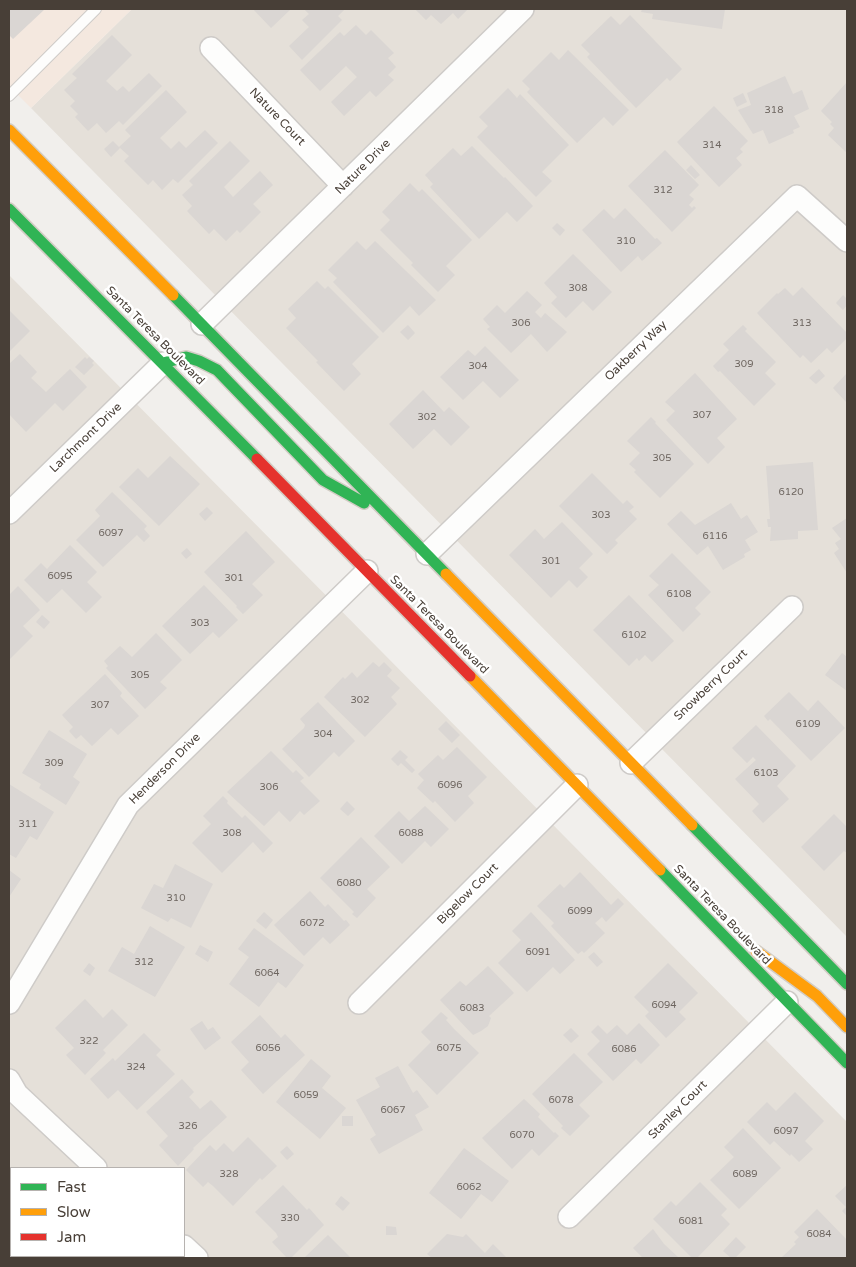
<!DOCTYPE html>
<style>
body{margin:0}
#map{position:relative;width:856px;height:1267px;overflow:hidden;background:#f1efec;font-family:"Varela Round",sans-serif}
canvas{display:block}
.frame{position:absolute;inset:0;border:10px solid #483f37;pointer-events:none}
.legend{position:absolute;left:10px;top:1167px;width:175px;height:90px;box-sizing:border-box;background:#fff;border:1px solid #b6b2af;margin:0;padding:6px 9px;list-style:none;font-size:15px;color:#483f37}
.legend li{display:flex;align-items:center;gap:10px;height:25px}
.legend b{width:25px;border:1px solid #b6b2af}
</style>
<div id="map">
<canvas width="856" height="1267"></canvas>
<div class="frame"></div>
<ul class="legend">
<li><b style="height:6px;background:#30b455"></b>Fast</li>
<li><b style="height:6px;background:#ff9f0a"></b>Slow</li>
<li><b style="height:6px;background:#e5322d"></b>Jam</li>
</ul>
</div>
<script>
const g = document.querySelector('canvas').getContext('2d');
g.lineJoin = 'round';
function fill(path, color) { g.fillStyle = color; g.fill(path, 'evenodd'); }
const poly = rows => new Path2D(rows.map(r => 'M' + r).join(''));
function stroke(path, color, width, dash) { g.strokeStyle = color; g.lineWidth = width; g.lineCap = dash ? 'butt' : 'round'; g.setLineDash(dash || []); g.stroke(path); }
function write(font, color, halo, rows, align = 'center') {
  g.font = font + ' "Varela Round",sans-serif'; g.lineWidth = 5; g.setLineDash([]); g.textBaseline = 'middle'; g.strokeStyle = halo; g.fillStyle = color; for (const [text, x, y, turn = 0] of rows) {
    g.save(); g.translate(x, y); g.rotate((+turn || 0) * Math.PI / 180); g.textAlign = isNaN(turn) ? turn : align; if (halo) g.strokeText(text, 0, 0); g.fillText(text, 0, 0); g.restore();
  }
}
fill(poly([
 [132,9,847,9,847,937,31,108],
 [9,275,847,1122,847,1258,9,1258],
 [11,1168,184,1168,184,1256,11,1256]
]), '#e5e0d9');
fill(poly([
 [9,9,132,9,31,108,9,86]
]), '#f4e8df');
fill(poly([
 [9,9,45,9,13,39,9,35],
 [253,9,291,9,271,28],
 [304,9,345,9,338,16,342,20,302,60,289,46,309,27,302,20,309,14],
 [415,9,468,9,458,19,453,13,441,24,431,15,426,20],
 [642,9,725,9,722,29,652,19,653,14,641,12],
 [630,15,682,69,670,81,667,78,636,108,587,57,590,54,581,45,611,16,620,25],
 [356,25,366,35,371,30,394,53,388,58,396,67,388,75,394,80,376,97,370,91,344,116,331,102,357,77,346,66,320,91,300,70,340,32,344,36],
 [112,35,132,55,106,81,117,91,123,86,129,92,149,73,162,86,123,125,119,121,106,133,97,123,88,131,75,117,78,114,70,106,75,101,64,90,77,78,72,74],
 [568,50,629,110,613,126,604,117,577,143,527,92,530,89,522,81,551,52,559,60],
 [785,76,793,94,802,90,809,109,794,116,800,127,793,130,794,133,769,144,763,130,753,134,738,110,751,105,747,93],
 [847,82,847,153,828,135,834,128,830,124,832,122,821,111],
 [508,88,517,98,520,94,569,145,542,172,552,181,536,197,477,137,488,126,479,117],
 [166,90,187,112,160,138,171,149,179,141,186,148,205,130,218,143,178,183,173,179,162,190,153,180,148,185,124,161,129,156,119,147,131,136,125,130],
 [743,93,747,102,737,107,733,98],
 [714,106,748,141,740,149,743,152,736,158,742,165,719,187,677,142],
 [113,141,120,148,111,157,104,149],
 [230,141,250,161,224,187,233,197,260,171,273,185,253,204,261,212,240,233,237,230,226,241,214,229,209,234,187,211,192,206,182,195,193,185,189,181],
 [472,146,504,178,505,177,533,206,517,222,507,212,479,239,430,187,433,184,425,175,453,148,461,156],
 [665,150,699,185,689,195,694,199,689,205,692,208,694,206,696,208,672,232,628,186],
 [691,165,700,175,695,179,686,170],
 [410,183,419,192,422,189,472,240,446,266,455,275,438,292,411,265,413,263,380,230,390,220,382,212],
 [625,208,655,239,657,238,662,243,642,261,638,256,621,272,582,230,604,209,614,219],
 [557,223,565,230,560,236,552,228],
 [357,241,366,250,375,241,436,300,419,316,410,306,383,333,333,282,337,278,328,270],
 [573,254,612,292,593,311,583,301,566,318,551,303,557,297,544,283],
 [317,281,325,289,328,286,379,337,352,364,361,374,344,391,316,362,318,361,286,328,296,318,288,309],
 [802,287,847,333,847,338,832,353,827,348,811,363,803,355,800,358,757,313,777,293,778,294,785,288,793,296],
 [527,291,542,305,535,312,541,318,545,313,567,332,547,352,531,334,511,353,487,329,490,327,483,319,497,305,505,313],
 [843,295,847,299,847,305,843,310,836,303],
 [9,310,30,331,9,352],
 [408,325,415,333,408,340,400,332],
 [743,325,747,329,745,331,776,362,765,373,776,384,754,406,720,371,718,372,713,366,729,350,723,344],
 [485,346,519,380,500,398,483,381,463,400,440,377,468,350,475,356],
 [20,354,37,372,31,378,46,392,70,369,87,387,63,411,55,403,26,432,9,414,9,364],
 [85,357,87,359,89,357,94,361,92,363,94,365,84,375,75,367],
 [819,369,825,376,816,384,809,378],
 [695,373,737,419,717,438,725,447,708,464,666,420,675,411,665,402],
 [847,373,847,403,833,388],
 [423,390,444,412,449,407,470,427,451,446,434,429,413,449,389,424],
 [651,417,656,422,655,423,694,464,660,498,634,472,636,470,629,464,640,453,627,441],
 [170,456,200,484,159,526,119,487,138,468,148,478],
 [813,462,818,530,798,531,798,539,770,541,771,527,768,527,767,519,770,519,766,466],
 [592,473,623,504,627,500,634,507,629,511,637,519,615,540,618,543,607,554,559,506],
 [112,492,147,526,144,529,150,536,144,542,137,535,103,567,76,540,100,516,95,510],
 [731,503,741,519,747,515,758,532,745,540,751,550,744,554,745,557,723,570,708,546,697,555,667,524,681,511,695,525],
 [207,507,213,513,205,521,199,514],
 [847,518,847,573,834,553,839,549,835,543,841,539,832,528],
 [562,522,593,554,579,568,588,577,577,588,569,580,551,598,509,555,535,529,544,539],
 [246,531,275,562,252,584,263,595,243,614,236,607,237,606,204,572],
 [70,545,97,572,87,582,102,597,86,613,62,589,47,603,24,580,41,563,47,569],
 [187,548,192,554,186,559,181,553],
 [672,553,711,592,695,608,701,614,683,632,648,595,659,585,649,576],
 [204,585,238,620,219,638,213,632,190,654,162,626],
 [18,586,40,610,23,626,33,636,9,660,9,595],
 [629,595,674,641,652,662,645,655,639,661,637,658,629,666,593,630],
 [42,615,50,622,44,629,36,622],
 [156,633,182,660,160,682,167,688,145,709,106,668,108,666,104,661,120,646,132,657],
 [842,653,847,657,847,691,825,675],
 [373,662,379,667,384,662,392,670,387,676,400,688,391,697,397,704,365,737,324,697,343,677,345,679,352,672,357,678],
 [105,674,122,693,120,696,139,716,118,735,111,728,92,746,81,735,76,739,69,731,73,727,62,715],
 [789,692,808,711,818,700,845,728,811,761,770,719,768,721,764,716],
 [318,702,355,741,339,757,334,752,309,777,282,749,304,728,305,725,300,719],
 [446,721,460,735,452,743,438,729],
 [756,725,796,766,777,786,789,799,763,823,752,811,759,804,735,779,756,760,753,757,747,763,732,748],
 [49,730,87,754,73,777,80,782,66,805,39,788,41,784,22,773],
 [457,747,487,777,468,796,474,803,455,822,435,801,433,803,417,788,424,780,418,774,438,755,443,760],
 [400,750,408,757,405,760,415,770,412,773,401,763,398,766,391,759],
 [271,751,293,773,296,770,304,778,300,781,320,801,304,815,300,811,290,822,279,811,264,826,227,792],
 [9,784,54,812,37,840,30,836,16,858,9,854],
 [223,796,228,801,227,803,242,818,245,815,273,843,263,853,253,842,222,873,192,843,211,824,203,816],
 [347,801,355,809,348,816,340,809],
 [425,806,449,829,431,847,425,841,402,864,374,836,399,811,409,821],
 [834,814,847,827,847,853,844,851,824,871,801,847],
 [361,837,390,867,367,889,376,898,357,918,352,914,354,912,320,878],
 [175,864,213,884,191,928,171,918,168,922,141,908,154,884,163,888],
 [9,870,21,879,9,897],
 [580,872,611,905,618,898,624,904,606,922,602,917,595,923,605,933,584,953,582,951,578,954,551,926,554,923,537,906,560,884,564,888],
 [310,891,325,907,328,904,344,921,346,920,350,925,330,944,323,937,304,956,274,925],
 [264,912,273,920,266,929,256,921],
 [531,912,575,960,560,974,553,967,527,992,498,963,521,940,512,931],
 [150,926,185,947,155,997,108,971,122,947,134,954],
 [254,928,304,965,286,988,278,982,259,1007,229,984,249,957,238,949],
 [200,945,213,952,208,962,195,954],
 [594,952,603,962,597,967,588,957],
 [89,963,95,968,90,976,83,971],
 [668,963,698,993,679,1012,686,1019,666,1038,645,1016,649,1012,634,997],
 [488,966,514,993,489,1016,491,1018,488,1026,481,1031,473,1035,440,1000,460,981,466,986],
 [85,999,103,1018,112,1009,128,1025,103,1050,106,1053,85,1075,66,1055,74,1048,55,1028],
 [441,1012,448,1018,446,1020,454,1029,479,1053,437,1095,408,1065,431,1042,421,1032],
 [260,1015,281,1038,285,1034,305,1055,263,1094,241,1070,249,1062,231,1042],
 [202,1021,208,1030,213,1027,221,1038,205,1050,190,1029],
 [639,1023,660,1045,641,1064,636,1059,613,1081,587,1054,600,1041,591,1032,598,1025,607,1034,617,1025,627,1035],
 [571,1028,579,1036,571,1043,563,1035],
 [144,1033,161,1050,156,1055,175,1074,137,1110,118,1090,108,1099,90,1079,113,1058,115,1061],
 [574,1053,603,1082,579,1105,590,1116,570,1136,561,1128,563,1126,532,1094],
 [311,1059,331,1076,322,1088,346,1108,320,1139,276,1102],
 [398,1066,413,1093,417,1090,429,1107,415,1115,423,1130,379,1154,370,1139,376,1135,356,1100,380,1087,375,1078],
 [182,1079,194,1092,189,1097,200,1109,211,1100,227,1117,193,1148,194,1149,178,1166,159,1145,168,1136,146,1112],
 [795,1092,824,1121,805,1141,813,1149,799,1162,791,1154,790,1156,774,1141,770,1145,747,1122,767,1102,776,1111],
 [524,1099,540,1114,538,1117,554,1133,555,1132,559,1136,539,1156,532,1149,512,1169,482,1138],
 [342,1116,353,1116,353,1126,342,1126],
 [743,1128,781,1168,739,1209,710,1180,734,1157,724,1147],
 [248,1137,277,1166,262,1180,260,1178,233,1206,213,1186,208,1182,203,1187,186,1170,210,1145,216,1151,224,1143,233,1152],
 [287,1146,294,1154,287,1160,280,1152],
 [464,1148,509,1181,492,1202,481,1194,461,1219,429,1193],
 [700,1182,727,1209,721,1215,730,1224,697,1258,692,1258,653,1219,671,1201,676,1206],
 [283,1185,307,1210,309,1208,324,1225,291,1258,287,1258,272,1242,278,1237,276,1233,255,1212],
 [847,1185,847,1216,842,1211,846,1207,835,1196],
 [11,1190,11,1246,9,1243,9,1192],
 [341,1196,350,1203,343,1211,335,1204],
 [817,1209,847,1240,847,1258,781,1258,796,1244,794,1242,799,1237,794,1232],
 [386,1226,396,1227,397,1235,386,1235],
 [653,1229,664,1244,679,1258,641,1258,642,1257,633,1248],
 [447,1234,463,1237,466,1234,485,1253,493,1244,507,1258,432,1258,427,1254],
 [328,1235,351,1258,304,1258],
 [736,1237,746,1247,735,1258,731,1258,723,1251],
 [42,1256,102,1256,105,1258,40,1258]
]), '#dad6d3');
const lane = poly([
 [9,96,96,9]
]);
const street = poly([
 [211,48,343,186],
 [202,324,523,9],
 [9,513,163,363],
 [427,554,797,196,847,241],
 [631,763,792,607],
 [9,1003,128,805,367,571],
 [359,1003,577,785],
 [9,1080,17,1094,96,1168],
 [569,1217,787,1002],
 [184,1246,197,1258]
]);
const fast = poly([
 [9,209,257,459],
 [173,295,446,574],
 [163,363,186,357,199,361,217,370,323,480,364,503],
 [692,825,847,984],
 [660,870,847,1063]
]);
const slow = poly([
 [9,130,173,295],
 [446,574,692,825],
 [470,676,660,870],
 [756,951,817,996,847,1027]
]);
const jam = poly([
 [257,459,470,676]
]);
stroke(lane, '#cecbc8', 12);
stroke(street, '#cecbc8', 24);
stroke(fast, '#d2ccc4', 14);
stroke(slow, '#d2ccc4', 14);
stroke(jam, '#d2ccc4', 14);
stroke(lane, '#fdfdfc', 10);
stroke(street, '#fdfdfc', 21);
stroke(fast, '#30b455', 11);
stroke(slow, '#ff9f0a', 11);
stroke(jam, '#e5322d', 11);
write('10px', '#6e6660', null, [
 ["318",774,110],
 ["314",712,145],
 ["312",663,190],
 ["310",626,241],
 ["308",578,288],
 ["306",521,323],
 ["313",802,323],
 ["309",744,364],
 ["304",478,366],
 ["307",702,415],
 ["302",427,417],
 ["305",662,458],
 ["6120",791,492],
 ["303",601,515],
 ["6097",111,533],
 ["6116",715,536],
 ["301",551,561],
 ["6095",60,576],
 ["301",234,578],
 ["6108",679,594],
 ["303",200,623],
 ["6102",634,635],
 ["305",140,675],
 ["302",360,700],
 ["307",100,705],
 ["6109",808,724],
 ["304",323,734],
 ["309",54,763],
 ["6103",766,773],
 ["6096",450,785],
 ["306",269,787],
 ["311",28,824],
 ["308",232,833],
 ["6088",411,833],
 ["6080",349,883],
 ["310",176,898],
 ["6099",580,911],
 ["6072",312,923],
 ["6091",538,952],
 ["312",144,962],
 ["6064",267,973],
 ["6094",664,1005],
 ["6083",472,1008],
 ["322",89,1041],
 ["6056",268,1048],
 ["6075",449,1048],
 ["6086",624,1049],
 ["324",136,1067],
 ["6059",306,1095],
 ["6078",561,1100],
 ["6067",393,1110],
 ["326",188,1126],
 ["6097",786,1131],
 ["6070",522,1135],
 ["328",229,1174],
 ["6089",745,1174],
 ["6062",469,1187],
 ["330",290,1218],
 ["6081",691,1221],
 ["6084",819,1234]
]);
write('12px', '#483f37', '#fff', [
 ["Nature Court",277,117,46],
 ["Nature Drive",363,167,-45],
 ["Santa Teresa Boulevard",155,336,45],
 ["Oakberry Way",636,351,-44],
 ["Larchmont Drive",86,438,-44],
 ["Santa Teresa Boulevard",439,625,45],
 ["Snowberry Court",711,685,-44],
 ["Henderson Drive",165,769,-45],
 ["Bigelow Court",468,894,-45],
 ["Santa Teresa Boulevard",722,915,46],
 ["Stanley Court",678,1110,-45]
]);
</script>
